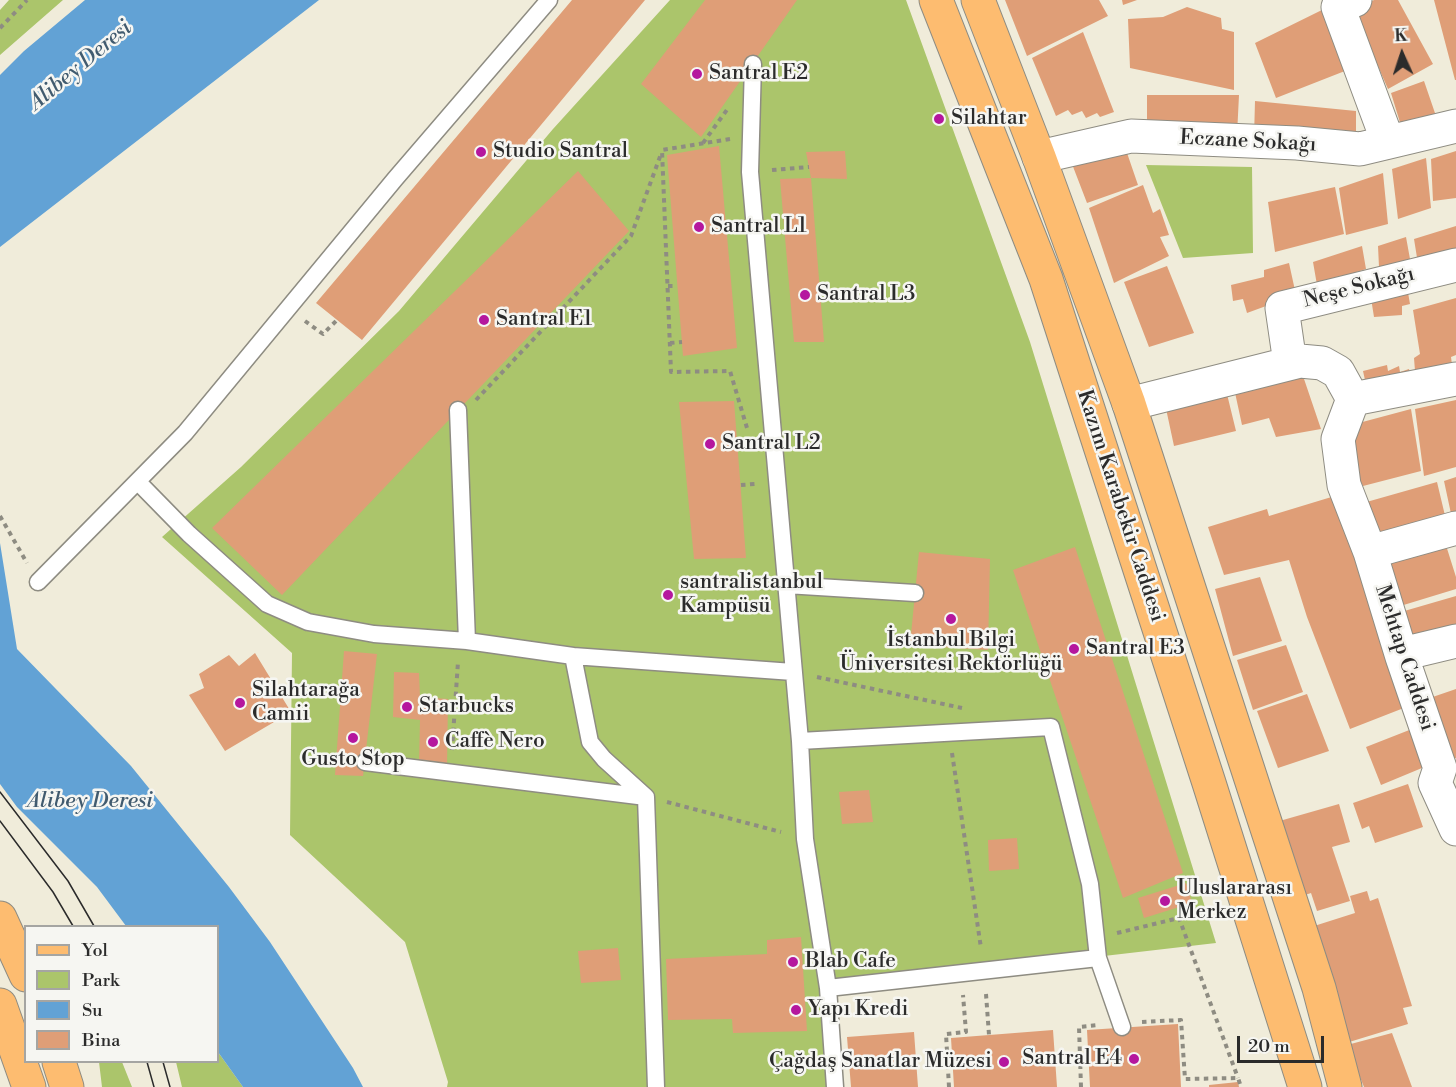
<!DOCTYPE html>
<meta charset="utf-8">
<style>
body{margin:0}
#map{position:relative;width:1456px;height:1087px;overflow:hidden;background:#f0ecda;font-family:"Libre Bodoni",serif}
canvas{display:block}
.legend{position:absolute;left:24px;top:925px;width:195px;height:138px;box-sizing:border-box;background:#f6f6f2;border:2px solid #a5a5a2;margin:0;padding:8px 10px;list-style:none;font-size:18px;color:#2b2b2b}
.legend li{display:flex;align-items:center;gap:12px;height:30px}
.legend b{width:30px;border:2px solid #a5a5a2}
.north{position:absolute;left:1372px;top:24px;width:60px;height:60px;-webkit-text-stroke:4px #f6f6f2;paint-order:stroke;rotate:357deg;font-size:16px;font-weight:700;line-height:24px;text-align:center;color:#2b2b2b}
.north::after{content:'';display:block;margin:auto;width:21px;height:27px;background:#2b2b2b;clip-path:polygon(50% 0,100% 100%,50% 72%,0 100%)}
.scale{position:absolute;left:1237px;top:1036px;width:87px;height:27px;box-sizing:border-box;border:3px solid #2b2b2b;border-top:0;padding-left:8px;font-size:18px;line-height:21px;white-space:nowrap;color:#2b2b2b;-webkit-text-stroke:4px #f6f6f2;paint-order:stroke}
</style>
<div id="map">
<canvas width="1456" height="1087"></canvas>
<ul class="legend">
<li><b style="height:8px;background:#fdbc70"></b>Yol</li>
<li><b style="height:16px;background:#abc56b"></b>Park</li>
<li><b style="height:16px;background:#62a2d5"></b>Su</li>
<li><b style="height:16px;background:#df9e77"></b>Bina</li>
</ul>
<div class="north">K</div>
<div class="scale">20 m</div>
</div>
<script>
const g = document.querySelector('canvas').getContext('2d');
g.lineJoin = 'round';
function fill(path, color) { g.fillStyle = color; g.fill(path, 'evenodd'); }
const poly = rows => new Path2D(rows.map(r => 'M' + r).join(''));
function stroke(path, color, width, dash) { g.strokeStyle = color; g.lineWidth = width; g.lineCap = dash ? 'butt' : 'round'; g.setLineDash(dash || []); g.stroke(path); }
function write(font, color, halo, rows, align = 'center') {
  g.font = font + ' "Libre Bodoni",serif'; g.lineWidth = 5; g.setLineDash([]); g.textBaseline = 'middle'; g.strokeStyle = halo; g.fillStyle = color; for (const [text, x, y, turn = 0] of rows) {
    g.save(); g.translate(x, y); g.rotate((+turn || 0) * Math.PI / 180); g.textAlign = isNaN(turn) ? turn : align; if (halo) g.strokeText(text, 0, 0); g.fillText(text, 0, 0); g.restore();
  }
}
fill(poly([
 [9,0,63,0,0,55,0,10],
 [670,0,906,0,1030,342,1216,943,828,988,835,1087,447,1087,448,1082,405,942,290,835,292,653,162,537,241,467,399,311,553,129],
 [1146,165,1252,167,1253,253,1183,258],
 [218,1052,243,1087,182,1087,176,1062,218,1062],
 [99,1062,122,1062,132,1087,102,1087]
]), '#abc56b');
fill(poly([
 [85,0,319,0,0,247,0,75,24,51],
 [0,543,17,649,131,766,229,887,270,942,353,1068,363,1087,243,1087,218,1052,218,926,126,926,97,887,17,807,0,784]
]), '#62a2d5');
fill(poly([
 [572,0,645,0,362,340,316,303],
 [705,0,797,0,701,137,641,84],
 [1005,0,1099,0,1108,16,1027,56],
 [1122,0,1137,0,1123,5],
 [1374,0,1398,0,1433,64,1388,89,1377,64,1366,67,1349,13],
 [1434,0,1456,0,1456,80,1455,80],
 [1187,7,1221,18,1222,29,1234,32,1234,90,1130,68,1128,19,1163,17],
 [1328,7,1350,69,1276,98,1255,43],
 [1083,32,1114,112,1100,117,1097,113,1086,118,1082,111,1072,115,1068,110,1056,116,1032,58],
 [1424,81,1436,116,1402,129,1391,93],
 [1147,95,1239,95,1237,135,1147,130],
 [1255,101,1356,111,1356,145,1254,138],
 [719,146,737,348,683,356,667,155],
 [1126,150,1138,185,1087,203,1072,164],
 [845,151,847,179,811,178,806,152],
 [1456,151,1456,198,1433,201,1431,159],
 [1426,158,1431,208,1398,219,1392,169],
 [578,171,629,231,282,595,212,528],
 [1383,173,1388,224,1346,235,1339,188],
 [811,178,824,342,794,342,780,179],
 [1143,185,1153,213,1160,209,1169,235,1160,237,1169,256,1114,283,1089,208],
 [1335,187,1344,234,1275,252,1268,202],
 [1456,226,1456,260,1419,270,1414,239],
 [1406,237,1410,259,1379,267,1378,246],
 [1362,246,1366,269,1317,285,1313,262],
 [1289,263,1296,295,1247,313,1243,299,1233,301,1231,285,1264,277,1264,270],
 [1167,266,1194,333,1149,347,1124,282],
 [1406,281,1410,304,1402,306,1402,315,1374,317,1370,292],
 [1456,298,1456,355,1451,357,1453,372,1416,384,1414,358,1420,354,1413,310],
 [1387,365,1388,371,1399,366,1400,372,1409,369,1412,384,1368,394,1363,371],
 [1303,376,1321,429,1276,437,1269,418,1242,425,1234,388],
 [1226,390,1236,431,1174,446,1165,404],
 [1456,400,1456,467,1424,476,1415,409],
 [734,401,746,558,694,559,679,402],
 [1411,409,1421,471,1363,486,1350,463,1355,424],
 [1456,477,1456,522,1453,523,1444,481],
 [1437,482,1447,524,1374,544,1363,503],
 [1338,495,1414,704,1350,729,1307,617,1289,560,1224,575,1208,527,1267,509,1269,516],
 [1444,539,1456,577,1456,589,1397,607,1378,564],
 [1075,547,1183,873,1123,898,1013,570],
 [919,552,990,559,988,650,910,645],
 [1260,577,1282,641,1233,656,1215,589],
 [1456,596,1456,634,1405,648,1394,614],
 [1286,645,1303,692,1253,710,1237,660],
 [344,651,377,654,363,776,335,775],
 [255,653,291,712,225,751,189,695,204,688,199,674,229,655,239,666],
 [394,672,419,673,420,697,448,699,447,767,419,764,420,720,393,717],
 [1456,689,1456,758,1441,762,1421,701],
 [1307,694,1329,751,1278,768,1257,711],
 [1417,727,1434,763,1381,785,1366,747],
 [1408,784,1423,827,1375,843,1369,826,1362,829,1353,803],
 [869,790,873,822,842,824,839,792],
 [1339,804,1350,842,1332,847,1350,901,1317,911,1311,893,1299,897,1276,822],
 [1017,838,1019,869,989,871,988,840],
 [1186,883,1192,903,1144,918,1138,898],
 [1367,891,1370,901,1378,898,1412,1006,1403,1008,1408,1024,1346,1043,1311,927,1355,913,1350,896],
 [801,937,807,1031,733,1033,732,1019,668,1020,666,959,767,954,767,940],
 [618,948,621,980,581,983,578,951],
 [1178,1024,1181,1087,1090,1087,1087,1030],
 [1053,1030,1057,1087,954,1087,951,1038],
 [914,1032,918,1087,851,1087,847,1037],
 [1392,1033,1412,1087,1364,1087,1347,1045],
 [1238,1082,1239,1087,1209,1087,1209,1085]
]), '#df9e77');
const service = poly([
 [753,64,750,172,800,741,805,839,828,988,835,1087],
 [458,410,467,641],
 [138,482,189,534,267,604,308,622,374,634,467,641,573,656],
 [38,582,185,433,395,179,549,0],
 [786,585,915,593],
 [800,741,1051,727,1090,884,1098,958,1122,1027],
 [365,762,646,797],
 [828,988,1098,958],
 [656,1087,646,797,604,759,590,742,573,656,793,672]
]);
const minor = poly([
 [1355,0,1338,7,1388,142],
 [1039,157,1131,136,1297,143,1360,149,1456,126],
 [1290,363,1282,308,1456,265],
 [1353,399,1338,439,1344,485,1370,552,1402,657,1440,768,1435,783,1456,829],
 [1129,404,1300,361,1322,363,1338,372,1353,399,1456,379],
 [1370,552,1456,528],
 [1402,654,1456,641]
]);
const primary = poly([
 [936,0,1046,279,1209,783,1305,1087],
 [978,0,1039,157,1129,404,1319,988,1345,1087],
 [0,918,26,975],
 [0,1005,29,1087],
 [59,1062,67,1087]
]);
stroke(service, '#8e8c82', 19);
stroke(minor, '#8e8c82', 35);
stroke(primary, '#8e8c82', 35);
stroke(poly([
 [0,28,27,0],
 [730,139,662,150,671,372,730,371,747,428],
 [703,143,729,107],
 [772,170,809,167],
 [668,286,677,286],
 [305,321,323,334,337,320],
 [670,343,682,342],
 [476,400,631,236,661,154],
 [741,485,755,484],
 [0,516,27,563],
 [817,677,962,708],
 [452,750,458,662],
 [952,753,981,948],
 [667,802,781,832],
 [1117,933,1179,918,1238,1078],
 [986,994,989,1035],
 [1142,1022,1181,1020,1185,1079,1238,1078,1241,1087],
 [949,1087,946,1034,966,1032,963,995],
 [1081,1087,1079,1027,1099,1025]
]), '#8e8c82', 4, [4.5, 4.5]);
stroke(service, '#fff', 16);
stroke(minor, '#fff', 33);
stroke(primary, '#fdbc70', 33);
stroke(poly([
 [0,792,68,881,94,926],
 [0,821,53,892,73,926],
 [147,1062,154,1087],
 [163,1062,170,1087]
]), '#2b2b2b', 1.5);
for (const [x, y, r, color] of [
 [697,74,6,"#b5179e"],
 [939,119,6,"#b5179e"],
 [481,152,6,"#b5179e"],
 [699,227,6,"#b5179e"],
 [805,295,6,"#b5179e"],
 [484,320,6,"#b5179e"],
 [710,444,6,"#b5179e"],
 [668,595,6,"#b5179e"],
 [951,619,6,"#b5179e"],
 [1074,649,6,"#b5179e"],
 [240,703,6,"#b5179e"],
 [407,707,6,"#b5179e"],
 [353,738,6,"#b5179e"],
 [433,742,6,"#b5179e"],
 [1165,901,6,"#b5179e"],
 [793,962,6,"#b5179e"],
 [796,1010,6,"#b5179e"],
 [1134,1059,6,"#b5179e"],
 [1004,1062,6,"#b5179e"]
]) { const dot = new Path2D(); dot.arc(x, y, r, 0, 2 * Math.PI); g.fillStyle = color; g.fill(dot); stroke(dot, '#f6f6f2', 2); }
write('21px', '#2b2b2b', '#f6f6f2', [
 ["Santral E2",709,74],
 ["Silahtar",951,119],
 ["Studio Santral",493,152],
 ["Santral L1",711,227],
 ["Santral L3",817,295],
 ["Santral E1",496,320],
 ["Santral L2",722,444],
 ["santralistanbul",680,583],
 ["Kampüsü",680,607],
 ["İstanbul Bilgi",951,641,"center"],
 ["Üniversitesi Rektörlüğü",951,665,"center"],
 ["Santral E3",1086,649],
 ["Silahtarağa",252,691],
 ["Camii",252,715],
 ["Starbucks",419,707],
 ["Caffè Nero",445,742],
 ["Gusto Stop",353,760,"center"],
 ["Uluslararası",1177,889],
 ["Merkez",1177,913],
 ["Blab Cafe",805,962],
 ["Yapı Kredi",808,1010],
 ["Santral E4",1122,1059,"right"],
 ["Çağdaş Sanatlar Müzesi",992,1062,"right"]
], 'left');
write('21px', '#2b2b2b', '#f6f6f2', [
 ["Eczane Sokağı",1248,142,3],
 ["Neşe Sokağı",1359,288,-14],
 ["Kazım Karabekir Caddesi",1120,506,72],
 ["Mehtap Caddesi",1404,658,72]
]);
write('italic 22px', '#415b6f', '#f6f6f2', [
 ["Alibey Deresi",81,66,-40],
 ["Alibey Deresi",90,802]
]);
</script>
